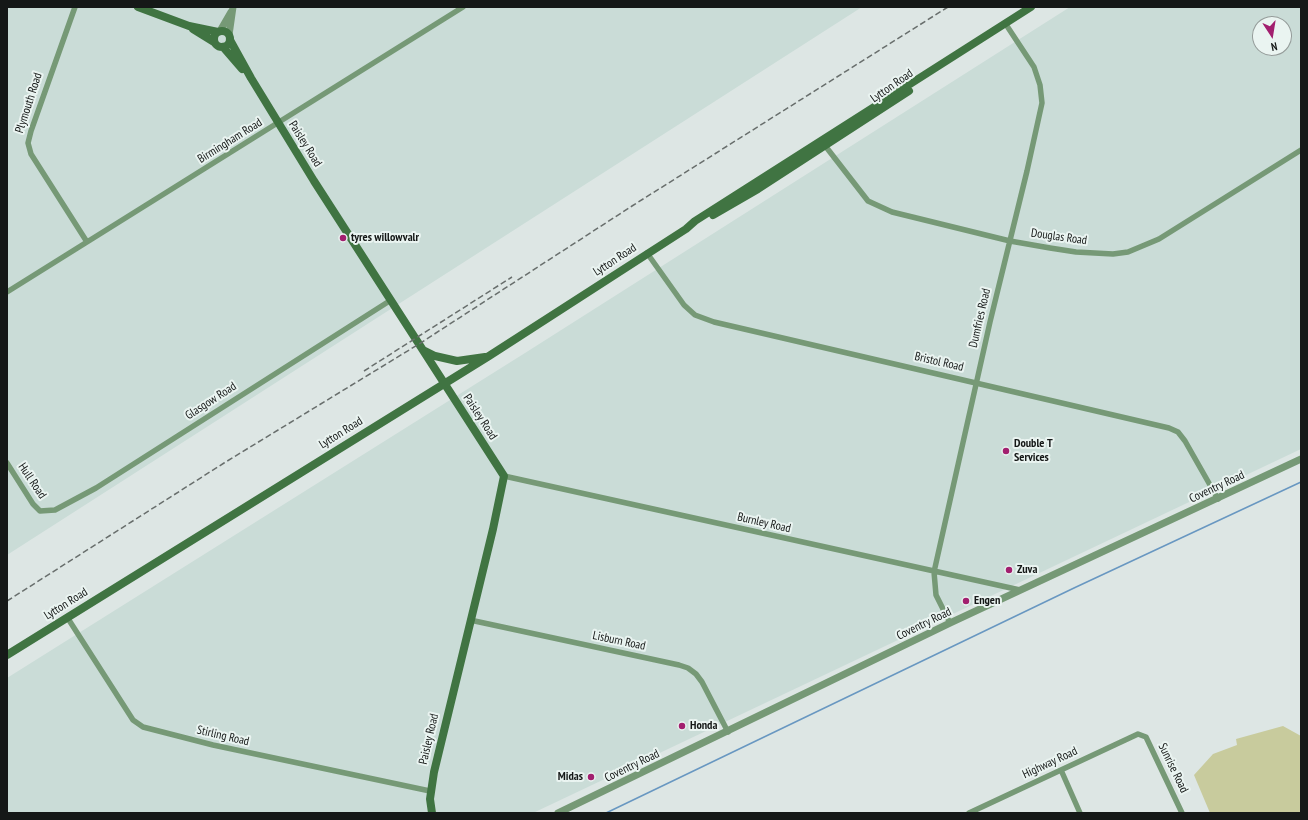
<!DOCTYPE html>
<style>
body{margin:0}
#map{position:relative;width:1308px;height:820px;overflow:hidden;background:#dde6e4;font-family:"PT Sans Narrow",sans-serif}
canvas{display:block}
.frame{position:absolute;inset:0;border:8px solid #151817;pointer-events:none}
.north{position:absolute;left:1252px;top:16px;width:40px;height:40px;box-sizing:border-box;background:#eaf4f1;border:1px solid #959c9a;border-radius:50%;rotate:168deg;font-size:11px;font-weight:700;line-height:16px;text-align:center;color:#151817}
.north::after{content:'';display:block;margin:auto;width:14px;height:18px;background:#a21f6f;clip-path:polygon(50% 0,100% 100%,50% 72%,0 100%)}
</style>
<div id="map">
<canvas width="1308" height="820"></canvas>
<div class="frame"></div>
<div class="north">N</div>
</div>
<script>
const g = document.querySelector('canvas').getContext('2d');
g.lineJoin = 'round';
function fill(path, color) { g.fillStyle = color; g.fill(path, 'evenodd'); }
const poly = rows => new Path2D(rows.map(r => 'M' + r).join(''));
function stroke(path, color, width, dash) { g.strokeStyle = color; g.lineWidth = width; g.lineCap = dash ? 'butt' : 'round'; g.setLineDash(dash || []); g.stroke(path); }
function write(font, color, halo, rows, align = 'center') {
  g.font = font + ' "PT Sans Narrow",sans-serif'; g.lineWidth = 4; g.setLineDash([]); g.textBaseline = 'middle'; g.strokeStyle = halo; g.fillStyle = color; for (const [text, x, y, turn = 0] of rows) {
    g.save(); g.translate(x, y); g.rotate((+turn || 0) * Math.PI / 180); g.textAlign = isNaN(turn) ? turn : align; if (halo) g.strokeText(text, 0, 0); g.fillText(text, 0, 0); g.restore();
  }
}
fill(poly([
 [7,7,862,7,7,555],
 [1070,7,1301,7,1301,449,533,813,7,813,7,678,525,353],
 [1260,24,1284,24,1284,48,1260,48]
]), '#cadcd7');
fill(poly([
 [1283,726,1301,736,1301,813,1210,813,1194,775,1213,754,1237,745,1236,739]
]), '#c8cb9d');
stroke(poly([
 [606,813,1074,588,1301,482]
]), '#6897c1', 1.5);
stroke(poly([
 [75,7,31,131,28,143,31,154,87,242],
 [823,143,868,201,892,212,1010,241,1050,248,1076,252,1113,254,1128,252,1159,239,1301,150],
 [647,253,684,305,695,315,714,322,1169,428,1178,432,1185,441,1218,499],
 [7,292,463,7],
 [7,463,33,504,40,511,55,510,96,488,391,300],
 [504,476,1020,590],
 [67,617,133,720,143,727,213,745,430,791],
 [470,620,679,665,688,668,696,674,702,682,728,732],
 [950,623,936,595,934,572,990,322,1027,171,1042,103,1040,85,1034,67,1005,23],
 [1061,770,1080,813],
 [969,813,1138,734,1146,737,1182,813]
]), '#769976', 5.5);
stroke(poly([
 [220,31,231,12],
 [229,35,233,7],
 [558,813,950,623,1301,459]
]), '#769976', 7);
stroke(poly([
 [138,7,189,26,218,32],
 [193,29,214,42],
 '214 39a8 8 0 1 1 16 0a8 8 0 1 1-16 0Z',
 [230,40,251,78,314,181,504,476,493,529,434,772,430,799,432,813],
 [223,47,242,69],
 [713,215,758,189,909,91],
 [423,350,435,356,457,361,485,357],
 [7,655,489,356,686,229,695,221,1031,7]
]), '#407442', 8);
stroke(poly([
 [364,371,512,277],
 [7,601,224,463,419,344,632,206,948,7]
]), '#686e6c', 1.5, [6, 3]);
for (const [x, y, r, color] of [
 [343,238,4,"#a21f6f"],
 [1006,451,4,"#a21f6f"],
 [1009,570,4,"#a21f6f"],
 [966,601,4,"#a21f6f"],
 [682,726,4,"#a21f6f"],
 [591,777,4,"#a21f6f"]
]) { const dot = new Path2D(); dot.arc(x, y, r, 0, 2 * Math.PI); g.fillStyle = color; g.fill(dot); stroke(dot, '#eaf4f1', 1.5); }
write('12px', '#151817', '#eaf4f1', [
 ["Lytton Road",892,86,-35],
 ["Plymouth Road",29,103,-72],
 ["Birmingham Road",230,141,-32],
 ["Paisley Road",305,144,58],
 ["Douglas Road",1059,237,8],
 ["Lytton Road",615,260,-33],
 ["Dumfries Road",980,318,-77],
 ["Bristol Road",939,362,13],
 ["Glasgow Road",211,401,-33],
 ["Paisley Road",480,417,57],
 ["Lytton Road",341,433,-32],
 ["Hull Road",32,481,56],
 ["Coventry Road",1217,487,-25],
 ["Burnley Road",764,523,13],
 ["Lytton Road",66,604,-32],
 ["Coventry Road",924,624,-26],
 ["Lisburn Road",619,641,12],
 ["Stirling Road",223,736,13],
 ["Paisley Road",429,739,-77],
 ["Highway Road",1050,763,-25],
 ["Coventry Road",632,766,-26],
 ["Sunrise Road",1173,768,64]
]);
write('bold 12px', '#151817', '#eaf4f1', [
 ["tyres willowvalr",351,238],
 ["Double T",1014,444],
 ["Services",1014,458],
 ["Zuva",1017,570],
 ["Engen",974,601],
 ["Honda",690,726],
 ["Midas",583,777,"right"]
], 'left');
</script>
